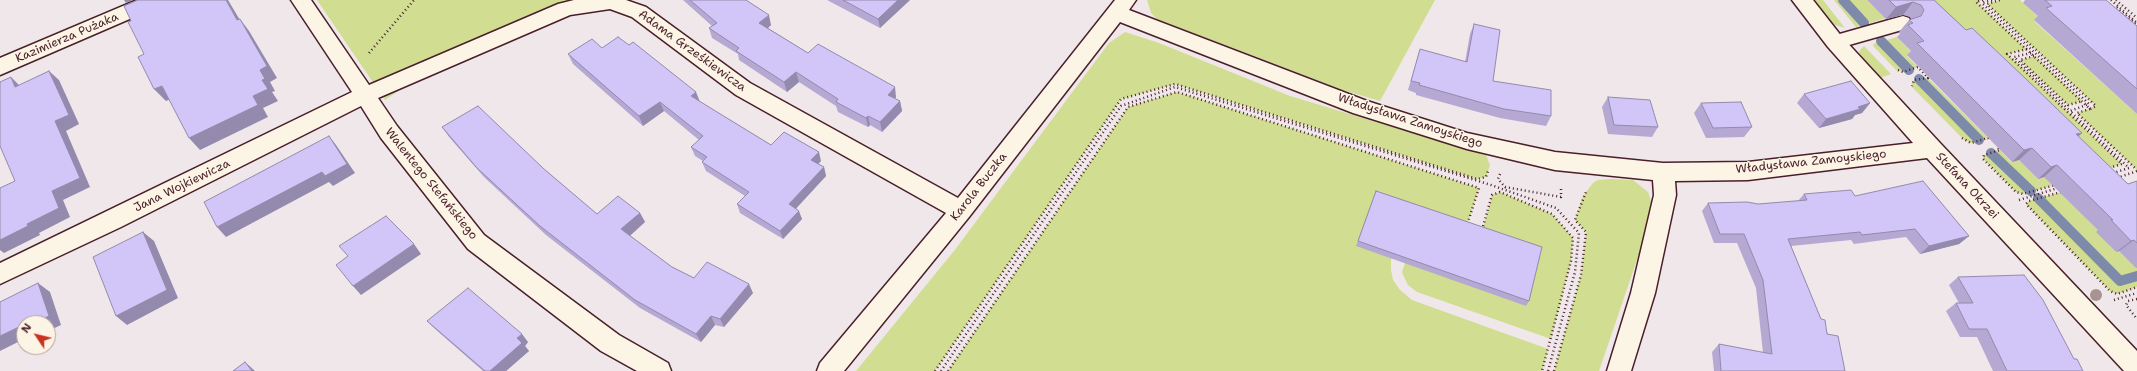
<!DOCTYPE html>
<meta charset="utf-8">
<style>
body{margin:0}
#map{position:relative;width:2137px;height:371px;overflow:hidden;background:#efe7ea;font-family:"Shantell Sans",sans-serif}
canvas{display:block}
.north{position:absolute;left:16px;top:315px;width:40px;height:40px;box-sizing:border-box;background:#fcf5e5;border:1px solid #b59f9b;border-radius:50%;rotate:305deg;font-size:11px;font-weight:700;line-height:16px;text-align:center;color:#4a1f2b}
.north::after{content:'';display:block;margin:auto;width:14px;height:18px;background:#c8321e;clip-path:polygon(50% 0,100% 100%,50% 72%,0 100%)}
</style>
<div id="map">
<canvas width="2137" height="371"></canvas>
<div class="north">N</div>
</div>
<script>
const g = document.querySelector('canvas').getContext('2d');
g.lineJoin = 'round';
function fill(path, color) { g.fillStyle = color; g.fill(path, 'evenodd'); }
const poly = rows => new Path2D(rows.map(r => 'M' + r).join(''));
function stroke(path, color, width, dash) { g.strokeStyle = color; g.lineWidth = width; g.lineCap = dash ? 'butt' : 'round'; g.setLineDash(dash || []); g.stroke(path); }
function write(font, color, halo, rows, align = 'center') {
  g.font = font + ' "Shantell Sans",sans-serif'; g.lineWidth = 3; g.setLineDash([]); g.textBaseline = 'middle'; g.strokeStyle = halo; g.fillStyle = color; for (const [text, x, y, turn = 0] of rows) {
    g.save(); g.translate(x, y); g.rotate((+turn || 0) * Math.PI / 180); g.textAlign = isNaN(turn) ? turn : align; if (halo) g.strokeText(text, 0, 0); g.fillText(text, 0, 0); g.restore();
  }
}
fill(poly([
 [317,0,580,0,447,58,385,100],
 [1147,0,1435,0,1380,101,1343,90,1157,19,1151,13],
 [1812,0,1823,0,1845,28,1829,23],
 [1834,0,1867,0,1872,5,1893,16,1856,27],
 [1915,0,1983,0,1977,2,2027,49,2008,54,2122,164,2091,174],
 [2000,0,2020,0,2040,18,2034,21,2137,114,2137,170,2077,113,2096,106,1987,4],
 [1125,32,1159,43,1290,96,1486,155,1490,165,1486,177,1477,179,1175,84,1121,99,935,371,856,371,954,251,1109,43],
 [1897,37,1913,54,1907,56,1918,67,1903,72,1896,70,1874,47,1873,44],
 [1864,46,1891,74,1880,78,1859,53,1860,50],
 [2035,56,2076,95,2083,101,2068,105,2020,60],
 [1928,78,1988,138,1971,143,1964,140,1911,86,1914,80],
 [1177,92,1479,188,1466,228,1391,259,1391,270,1393,280,1400,290,1412,300,1548,349,1542,371,948,371,1128,107],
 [2000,150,2011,162,2019,160,2038,179,2052,174,2061,183,2023,194,2016,192,1983,159,1984,155],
 [1612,179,1633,180,1648,192,1654,210,1599,371,1554,371,1581,275,1586,232,1575,220,1583,196,1593,183,1598,180],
 [2068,190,2099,231,2097,232,2116,252,2119,251,2137,268,2137,287,2117,294,2110,291,2026,204,2029,201],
 [1500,192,1552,214,1573,238,1571,261,1551,339,1417,292,1408,285,1404,277,1402,272,1405,263,1482,233,1492,195]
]), '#d1dd90');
stroke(poly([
 [1843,0,1864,23],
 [1881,41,1909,70],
 [1919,79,1979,140],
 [1991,153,2031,191],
 [2038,198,2120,281,2137,276]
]), '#7e8aaa', 10);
const service = poly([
 [1903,16,1909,18,1912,23,1909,28,1835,49,1829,47,1826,42,1829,37,1903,16]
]);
const minor = poly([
 [137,0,165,0,162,5,0,75,0,58,137,0],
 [291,0,311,0,369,85,558,4,574,0,626,0,646,7,750,83,958,198,1115,0,1136,0,1129,10,1367,101,1467,133,1555,152,1663,163,1748,162,1913,143,1828,47,1792,0,1813,0,1842,37,1940,143,2137,351,2137,371,2124,371,1927,158,1748,180,1675,181,1676,195,1655,293,1631,371,1607,371,1631,293,1654,195,1653,180,1555,170,1467,149,1353,113,1120,22,969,217,844,371,817,371,820,363,946,213,736,95,632,17,610,9,570,15,378,98,397,126,484,235,619,335,668,363,671,371,637,371,601,351,468,249,381,138,361,106,121,227,0,284,0,263,352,92,291,0]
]);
stroke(service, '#4a1f2b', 3);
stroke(minor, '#4a1f2b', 3);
stroke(poly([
 [1983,0,1976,2,2090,109,2096,106,1987,4,2000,0],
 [1992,0,1982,3,2089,104,2070,111,2129,168,2113,173],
 [2111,0,2137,23],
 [2116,0,2137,18],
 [2113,8,2116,7,2137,25],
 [2027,49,2007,54,2122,164,2109,168],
 [369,53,414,0],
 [2031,53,2014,57,2070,111],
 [2034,56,2020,60,2068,105,2083,101],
 [1898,70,1903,72,1918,67,1928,78,1914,80,1912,86],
 [2090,109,2077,113,2137,170],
 [1962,138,1971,143,1988,138,1990,140],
 [1998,148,2000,150,1984,155,1983,159,2016,192,2023,194,2055,185],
 [1500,174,1498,179,1505,187,1561,197,1561,187],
 [2117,178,2137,171],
 [2061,192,2029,201,2026,204,2110,291,2117,294,2137,287],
 [2019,200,2058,188],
 [1482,230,1492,195,1500,192,1552,214,1573,238,1571,261,1542,371],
 [2137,299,2128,301,2126,305,2137,319],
 [2114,300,2137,293],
 [935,371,1121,99,1175,84,1477,179,1486,177,1488,171],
 [941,371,1121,106,1175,87,1491,185,1556,208,1579,233,1575,272,1548,371],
 [948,371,1128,107,1177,92,1479,188,1467,225],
 [1554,371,1581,275,1586,232,1575,220,1586,192]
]), '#4a1f2b', 2.5, [1, 3]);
fill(service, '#fcf5e5');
fill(minor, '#fcf5e5');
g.fillStyle = '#a7938f';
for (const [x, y] of [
 [2096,295]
]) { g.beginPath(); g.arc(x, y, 6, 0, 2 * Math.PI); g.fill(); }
fill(poly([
 [683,0,746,0,771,25,768,28,808,53,896,97,895,99,900,101,902,111,882,132,870,125,868,127,838,112,836,106,799,82,787,92,739,60,738,54,712,38,709,28,712,26],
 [827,0,910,0,880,28],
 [1867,0,1934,0,1966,30,2082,133,2078,136,2128,184,2137,181,2137,268,2136,268,2119,251,2116,252,2096,232,2098,230,2044,177,2038,179,2019,160,2012,162,1907,55,1911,51,1897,37,1900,34,1899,32,1909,20,1911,19,1910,17,1903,15,1886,19],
 [2025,0,2106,0,2137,26,2137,114,2034,20,2038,16,2023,3],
 [1474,24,1493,81,1551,116,1546,126,1500,118,1416,95,1416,93,1408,90,1420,49,1465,62,1470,34],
 [602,48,700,102,771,145,821,161,818,164,824,167,826,176,796,208,802,219,783,239,740,213,737,204,745,196,706,171,702,162,703,161,695,156,691,147,699,140,664,111,643,126,573,64,568,54],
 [1804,94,1870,103,1862,113,1855,115,1852,119,1819,128,1797,103],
 [1608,97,1658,127,1652,137,1608,134,1602,107],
 [1701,103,1752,127,1744,137,1706,138,1694,113],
 [442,127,544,169,597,214,640,213,645,222,630,236,672,267,694,278,753,293,724,327,715,325,701,342,640,308,546,235,484,177,449,137],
 [1376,191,1529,301,1526,306,1356,246],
 [1804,194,1855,196,1969,236,1959,244,1920,254,1906,237,1854,244,1851,240,1791,246,1821,319,1845,371,1714,371,1712,352,1719,344,1763,353,1756,288,1737,243,1714,243,1702,211,1708,203,1758,204,1798,201],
 [1958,277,2074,359,2083,371,1993,371,1977,337,1960,337,1946,311,1956,303,1959,303,1949,285],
 [427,321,528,342,525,346,529,351,506,371,483,371,435,329]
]), '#b5a9d4');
fill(poly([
 [124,0,133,0,126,3],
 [226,0,228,0,247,32,237,20],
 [898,0,910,0,880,28,878,19],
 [1913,2,1903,15,1886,19,1896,7],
 [769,15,771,25,762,33,759,23],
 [240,19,249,31,277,78,270,82,275,91,272,92,278,101,263,108,268,117,200,150,189,138,253,96,262,80],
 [49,71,59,80,79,124,66,131,90,187,63,200,70,217,39,233,40,235,4,253,0,250,0,240,27,224,52,191],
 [796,72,799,82,787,92,784,82],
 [11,77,21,87,15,87],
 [162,86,173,98,166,101,154,89],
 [895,87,896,97,889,104,888,95],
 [696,92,700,102,691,96],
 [900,101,902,111,882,132,880,122],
 [660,102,664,111,643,126,639,116],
 [1870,103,1862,113,1855,115,1852,119,1819,128,1826,119,1858,107],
 [868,116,870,125,868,127,866,118],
 [2082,133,2069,145,2076,134],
 [329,136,336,145,355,173,333,186,329,182,226,237,217,227],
 [2032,148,2019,160,2012,162,2024,150],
 [819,152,821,161,813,169,811,160],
 [2057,165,2044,177,2038,179,2051,167],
 [824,167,826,176,792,213,789,204],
 [799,211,802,219,783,239,780,231],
 [640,213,645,222,626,239,621,229],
 [143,232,154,241,178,298,127,325,116,316],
 [1969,236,1959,244,1920,254,1929,246],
 [2134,240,2119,251,2116,252,2131,241],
 [414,244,421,254,361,295,353,286],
 [38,283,50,292,61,325,48,331,48,323,35,323],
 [749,284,753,293,724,327,720,319],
 [711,316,715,325,701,342,696,334],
 [21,326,24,328,24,339,0,351,0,336],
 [522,334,528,342,525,346,529,351,506,371,490,371,517,338],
 [245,362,255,371,252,371]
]), '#938aad');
const building = poly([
 [138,0,226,0,237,20,240,19,267,66,260,70,265,79,262,80,268,89,253,96,258,105,189,138,162,86,154,89,138,57,144,54,128,22,131,21,124,6,138,0],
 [690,0,746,0,769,15,759,23,808,53,818,44,895,87,888,95,900,101,880,122,868,116,866,118,836,102,838,99,796,72,784,82,736,51,739,48,709,28,717,23,690,0],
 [843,0,898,0,878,19,843,0],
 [1889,0,1934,0,1966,30,1972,28,2025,78,2082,133,2076,134,2128,184,2137,181,2137,243,2134,240,2131,241,2111,220,2113,220,2057,165,2051,167,2032,148,2024,150,1917,43,1924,41,1908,25,1913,23,1909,20,1921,16,1924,10,1921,5,1913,2,1896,7,1889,0],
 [2045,0,2106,0,2137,26,2137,89,2046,8,2052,6,2045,0],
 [1474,24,1500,30,1493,81,1551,90,1551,116,1504,109,1419,85,1420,83,1411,81,1420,49,1467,62,1474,24],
 [618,37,629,45,633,42,696,92,691,96,771,145,784,132,819,152,811,160,824,167,789,204,799,211,780,231,737,204,749,192,702,162,707,157,691,147,703,136,660,102,639,116,568,54,592,39,602,48,618,37],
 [49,71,69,115,55,121,80,178,52,191,59,208,27,224,28,226,0,240,0,188,15,181,0,146,0,82,11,77,15,87,49,71],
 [1851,81,1870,103,1858,107,1860,109,1826,119,1804,94,1851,81],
 [1608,97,1650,100,1658,127,1614,125,1608,97],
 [1741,102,1752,127,1713,128,1701,103,1741,102],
 [478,106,544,169,597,214,618,196,640,213,621,229,672,267,694,278,707,262,749,284,720,319,711,316,696,334,635,300,540,226,477,168,442,127,478,106],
 [329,136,347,164,325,176,322,172,217,227,204,202,329,136],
 [1923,181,1969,236,1929,246,1915,229,1862,235,1860,232,1788,239,1821,319,1825,320,1827,334,1838,336,1845,371,1721,371,1719,344,1772,354,1763,280,1744,234,1720,234,1708,203,1747,202,1758,204,1807,200,1804,194,1851,190,1855,196,1923,181],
 [1376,191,1542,247,1529,301,1358,241,1376,191],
 [386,216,414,244,353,286,336,265,348,256,339,246,386,216],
 [143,232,167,290,116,316,93,257,143,232],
 [2024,275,2043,300,2074,359,2077,359,2083,371,2007,371,1987,329,1969,329,1956,303,1973,303,1958,277,2024,275],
 [38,283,49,316,35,323,24,323,24,329,22,329,21,326,0,336,0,302,38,283],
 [468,288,522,334,517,338,522,343,490,371,485,371,427,321,468,288],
 [245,362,252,371,233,371,245,362]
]);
fill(building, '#d2c5f7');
stroke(building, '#938aad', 1);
write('12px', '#4a1f2b', '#fcf5e5', [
 ["Kazimierza Pużaka",67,38,-23],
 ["Adama Grześkiewicza",692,51,36],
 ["Władysława Zamoyskiego",1410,121,18],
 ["Władysława Zamoyskiego",1811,162,-6],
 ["Walentego Stefańskiego",431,184,51],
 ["Jana Wojkiewicza",182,186,-26],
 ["Stefana Okrzei",1967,186,47],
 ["Karola Buczka",979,187,-52]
]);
</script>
